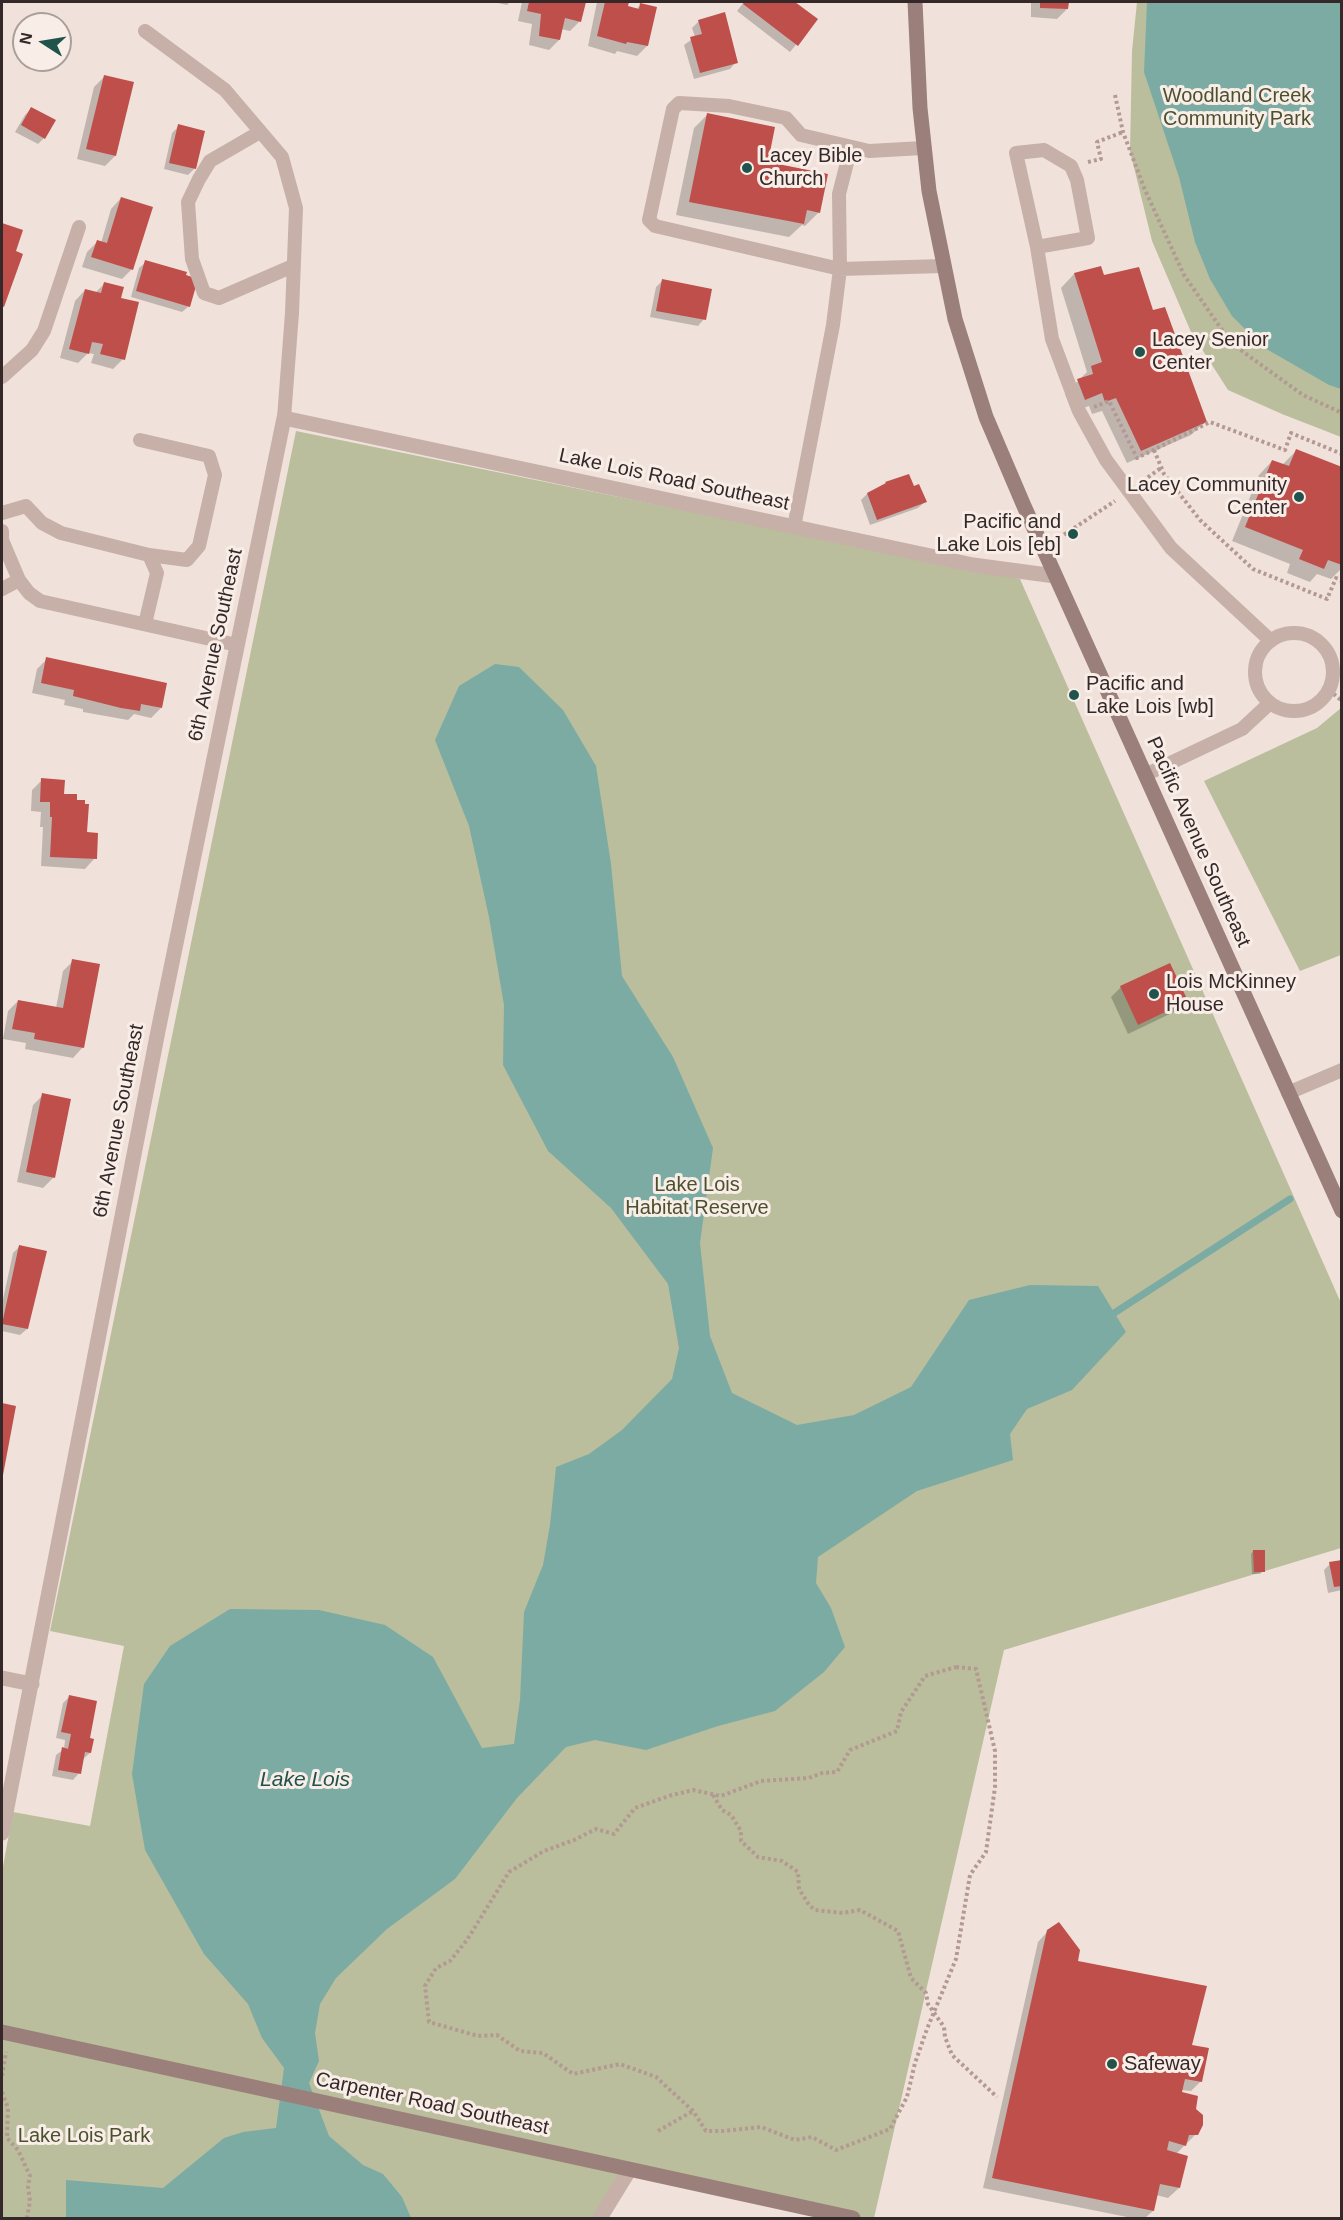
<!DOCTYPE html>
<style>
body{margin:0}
#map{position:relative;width:1343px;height:2220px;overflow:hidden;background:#f0e2db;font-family:Helvetica,sans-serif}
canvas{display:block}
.frame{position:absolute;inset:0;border:3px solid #342928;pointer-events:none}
.north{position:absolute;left:12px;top:12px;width:60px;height:60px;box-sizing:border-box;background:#f8ede7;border:2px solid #aa9f9b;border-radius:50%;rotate:282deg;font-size:16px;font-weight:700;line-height:24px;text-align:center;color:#342928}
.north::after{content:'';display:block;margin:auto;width:21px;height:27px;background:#20534c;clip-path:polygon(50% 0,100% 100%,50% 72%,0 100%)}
</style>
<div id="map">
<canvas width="1343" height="2220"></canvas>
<div class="frame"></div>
<div class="north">N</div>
</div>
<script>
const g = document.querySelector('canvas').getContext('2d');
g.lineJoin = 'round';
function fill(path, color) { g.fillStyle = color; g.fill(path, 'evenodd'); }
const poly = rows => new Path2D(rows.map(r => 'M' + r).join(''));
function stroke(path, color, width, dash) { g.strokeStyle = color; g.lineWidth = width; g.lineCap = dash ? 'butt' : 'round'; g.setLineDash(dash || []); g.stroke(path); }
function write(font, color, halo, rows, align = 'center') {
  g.font = font + ' Helvetica,sans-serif'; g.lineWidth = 6; g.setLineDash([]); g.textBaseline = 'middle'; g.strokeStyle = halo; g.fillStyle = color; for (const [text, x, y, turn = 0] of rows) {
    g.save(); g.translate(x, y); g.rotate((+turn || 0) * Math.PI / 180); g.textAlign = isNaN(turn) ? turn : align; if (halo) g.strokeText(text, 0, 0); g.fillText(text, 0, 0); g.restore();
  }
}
fill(poly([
 [1137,2,1341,2,1341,437,1282,414,1228,390,1191,332,1152,241,1130,151,1132,51],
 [296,431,1020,579,1341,1303,1341,1548,1004,1650,874,2218,853,2218,630,2169,600,2218,2,2218,2,1872,13,1812,90,1826,124,1646,50,1631],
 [1341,708,1341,955,1300,971,1204,781,1317,728]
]), '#babe9c');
fill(poly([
 [1147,2,1341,2,1341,389,1329,385,1263,347,1232,316,1210,279,1195,242,1179,177,1144,72],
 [495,664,519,667,563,710,596,766,611,864,622,976,673,1057,713,1148,700,1243,710,1336,732,1393,797,1425,854,1415,911,1387,969,1300,1030,1285,1098,1286,1126,1332,1072,1390,1027,1409,1010,1434,1013,1460,917,1491,818,1557,816,1583,831,1608,845,1647,824,1672,775,1711,718,1726,646,1750,595,1740,566,1747,517,1798,455,1879,387,1929,336,1978,320,2004,315,2033,319,2061,309,2083,329,2136,363,2165,383,2174,402,2197,411,2218,66,2218,66,2180,163,2188,224,2138,243,2132,276,2128,284,2068,262,2038,248,2004,204,1954,145,1850,132,1774,144,1684,170,1646,230,1609,319,1610,385,1625,433,1657,482,1748,514,1744,520,1700,524,1612,543,1565,550,1525,556,1467,589,1454,622,1430,672,1379,679,1348,668,1284,611,1208,548,1151,503,1065,504,1005,489,917,469,826,435,740,459,686]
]), '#7caba3');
fill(poly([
 [493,2,510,2,507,5],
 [522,2,585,2,580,21,570,31,561,29,559,40,549,50,529,45,532,24,518,21],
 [597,2,628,2,626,7,636,9,641,5,647,46,637,56,617,51,615,54,588,46],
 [744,2,793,2,816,20,790,52,737,11],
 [1031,2,1067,2,1067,9,1057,19,1031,17],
 [699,21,736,62,730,69,694,79,684,45,695,37,692,28],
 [104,77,115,156,105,166,77,159,94,87],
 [31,109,44,138,38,144,15,132,25,115],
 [707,115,766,163,819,212,805,226,802,225,789,237,676,215,694,128],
 [179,126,195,168,188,175,164,169,172,133],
 [121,198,132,269,122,279,82,267,87,252,97,242,101,243,111,209],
 [2,224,21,231,14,252,21,254,2,308],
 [146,262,189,306,182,312,131,297,139,268],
 [1100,268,1103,277,1152,312,1205,422,1191,435,1127,463,1102,411,1092,414,1089,406,1072,412,1065,394,1087,372,1061,288,1074,274],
 [662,281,704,319,698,326,650,317,656,287],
 [104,284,119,299,123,359,113,369,91,363,94,354,88,353,78,363,60,358,75,301,85,290,95,293],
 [1296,451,1342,469,1342,568,1331,579,1317,574,1310,582,1287,573,1290,564,1232,541,1259,475,1272,461,1283,464],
 [913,488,925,502,918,508,870,525,861,500,867,494],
 [47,659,161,708,151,718,134,714,128,720,83,712,83,709,64,705,65,700,32,693,37,669],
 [42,780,62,795,76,801,95,858,85,869,41,866,43,827,40,827,41,812,31,811,32,790],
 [73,961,83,1047,73,1058,25,1049,26,1043,3,1039,8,1011,18,1001,56,1008,63,971],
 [1121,987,1186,1001,1176,1011,1128,1034,1111,997],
 [43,1095,53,1178,43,1188,17,1182,33,1105],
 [19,1247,27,1329,20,1335,2,1331,2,1304,13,1253],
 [2,1404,14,1407,2,1473],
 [1253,1551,1263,1571,1260,1574,1252,1574,1251,1554],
 [1342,1562,1342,1590,1328,1593,1324,1570,1330,1564],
 [69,1697,88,1739,90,1753,83,1759,79,1773,73,1780,52,1776,56,1755,64,1749,65,1740,56,1738,63,1703],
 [1048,1931,1076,1963,1191,2046,1201,2081,1191,2091,1181,2090,1180,2094,1194,2110,1196,2134,1176,2154,1179,2188,1168,2198,1156,2195,1153,2211,1145,2218,1132,2218,983,2188,1038,1942]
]), '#0003');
stroke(poly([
 [1108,1317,1290,1199]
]), '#7caba3', 7);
fill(poly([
 [529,2,586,2,581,22,565,18,560,40,539,36,541,14,527,11],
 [605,2,629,2,628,6,639,9,640,3,657,7,648,46,627,42,626,44,597,36],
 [744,2,795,2,818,19,798,46,743,4],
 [1040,2,1069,2,1068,9,1040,8],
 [725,12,738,63,700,73,690,37,702,34,698,20],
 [104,75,134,82,116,156,86,149],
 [31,107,56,120,45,139,21,125],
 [707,113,775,127,768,162,828,174,820,213,807,210,804,224,689,202],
 [178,124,205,131,196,169,169,163],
 [121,197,153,207,133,270,91,257,97,240,107,243],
 [2,223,23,230,16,251,23,254,4,307,2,306],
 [145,260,187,272,186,275,198,279,190,307,136,291],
 [1101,266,1104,275,1139,267,1153,310,1165,307,1207,422,1141,451,1116,398,1105,402,1102,393,1085,400,1077,379,1093,374,1091,366,1102,362,1074,273],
 [662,279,712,289,706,320,656,311],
 [104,282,124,287,121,298,139,302,125,360,100,354,103,344,92,342,89,354,69,349,85,289,101,293],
 [1296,449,1342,467,1342,565,1328,560,1324,569,1299,559,1303,550,1245,527,1272,460,1289,466],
 [909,474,914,486,919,484,927,502,877,520,867,493,886,483,885,482],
 [46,657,167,683,162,708,141,704,140,711,121,708,73,696,74,690,41,683],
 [41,778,65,780,64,794,77,794,77,800,85,800,85,804,89,804,87,832,98,833,97,859,50,857,52,817,50,817,50,802,40,802],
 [72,959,100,964,84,1048,34,1039,35,1033,12,1029,18,1000,63,1008],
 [1170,963,1188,1001,1138,1025,1120,986],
 [42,1093,71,1099,55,1178,26,1172],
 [19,1245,47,1251,28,1329,2,1324],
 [2,1403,16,1406,3,1475,2,1475],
 [1253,1550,1265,1550,1265,1572,1254,1572],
 [1342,1560,1342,1586,1334,1587,1329,1562],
 [69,1695,97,1701,90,1738,94,1739,91,1753,85,1752,81,1774,58,1770,62,1747,68,1749,71,1734,61,1732],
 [1059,1922,1080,1950,1078,1961,1207,1986,1192,2045,1209,2048,1202,2082,1185,2079,1182,2092,1198,2096,1196,2109,1203,2115,1203,2125,1198,2135,1189,2135,1186,2146,1169,2141,1167,2150,1188,2156,1180,2188,1160,2184,1154,2211,992,2178,1047,1930]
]), '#be4f4b');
stroke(poly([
 [1115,95,1123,132,1145,190,1184,275,1231,343,1303,395,1342,413],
 [1088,162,1101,159,1097,142,1123,132],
 [1094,407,1109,401,1137,458,1210,422,1285,450,1291,433,1342,454],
 [1154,450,1164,474,1200,520,1253,569,1327,599,1336,578,1342,581],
 [1143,481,1161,468],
 [1059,538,1115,501],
 [1329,690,1342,701],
 [956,1667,976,1669,995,1751,995,1787,986,1852,970,1875,956,1959,927,2029,915,2063,907,2097,890,2129,836,2150,812,2137,795,2140,761,2127,723,2131,706,2131,693,2111,656,2077,620,2064,573,2074,543,2053,520,2051,497,2035,478,2036,429,2022,425,1986,436,1968,450,1961,467,1940,509,1872,544,1851,574,1840,596,1829,614,1834,635,1808,672,1795,693,1790,721,1796,761,1781,809,1778,822,1773,837,1772,850,1750,897,1731,901,1712,925,1676,956,1667],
 [713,1795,722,1810,731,1815,741,1831,741,1841,758,1857,782,1861,798,1872,799,1889,809,1905,815,1910,843,1913,860,1910,898,1931,911,1978,926,1993,928,2004,944,2027,945,2037,952,2055,997,2097],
 [2,2076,6,2052],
 [2,2092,8,2108,7,2138,18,2150,30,2176,28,2186,30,2201,27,2218],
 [658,2131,693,2111]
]), '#b39992', 4, [3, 3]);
stroke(poly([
 [145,31,225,90,282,157,296,208,292,313,284,418],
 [260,132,210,161,199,179,188,202,192,259,204,293,219,298,293,266],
 [923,148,869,151,801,135,786,118,729,106,679,103,673,109,649,220,655,226,840,269,943,266],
 [1037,247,1088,238,1077,180,1071,166,1044,150,1016,153,1037,247,1052,339,1079,411,1106,460,1171,548,1271,641],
 [2,377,32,350,44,331,79,227],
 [140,440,209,456,215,475,199,546,187,560,149,555],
 [2,513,26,506,42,523,61,533,149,555,157,573,145,624],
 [794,527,833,325,840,269,839,194,851,147],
 [2,531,2,540,19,580,29,593,40,601,237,645],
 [2,589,19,580],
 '1255 672a39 39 0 1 1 78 0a39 39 0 1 1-78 0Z',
 [1145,775,1242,729,1270,703],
 [1288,1093,1342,1070]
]), '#c7b0a8', 14);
stroke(poly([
 [2,1678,32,1684],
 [2,1833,158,1031,284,418,973,565,1055,576],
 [600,2218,630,2169]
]), '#c7b0a8', 15);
stroke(poly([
 [915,2,920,108,929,191,955,319,986,417,1024,506,1342,1211],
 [2,2032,853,2218]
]), '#9b7f7a', 15);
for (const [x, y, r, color] of [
 [747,168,6,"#20534c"],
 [1140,352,6,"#20534c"],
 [1299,497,6,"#20534c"],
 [1073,534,6,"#20534c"],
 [1074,695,6,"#20534c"],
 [1154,994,6,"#20534c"],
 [1112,2064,6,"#20534c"]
]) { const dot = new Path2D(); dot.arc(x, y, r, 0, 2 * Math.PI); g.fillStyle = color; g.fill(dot); stroke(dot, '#f8ede7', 2); }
write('20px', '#4b512d', '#f8ede7', [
 ["Woodland Creek",1237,96],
 ["Community Park",1237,119],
 ["Lake Lois",697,1185],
 ["Habitat Reserve",697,1208],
 ["Lake Lois Park",84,2136]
]);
write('20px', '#342928', '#f8ede7', [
 ["Lacey Bible",759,156],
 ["Church",759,179],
 ["Lacey Senior",1152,340],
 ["Center",1152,363],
 ["Lacey Community",1287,485,"right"],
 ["Center",1287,508,"right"],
 ["Pacific and",1061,522,"right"],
 ["Lake Lois [eb]",1061,545,"right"],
 ["Pacific and",1086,684],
 ["Lake Lois [wb]",1086,707],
 ["Lois McKinney",1166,982],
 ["House",1166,1005],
 ["Safeway",1124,2064]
], 'left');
write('20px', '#342928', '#f8ede7', [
 ["Lake Lois Road Southeast",674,480,12],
 ["6th Avenue Southeast",216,645,-78],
 ["Pacific Avenue Southeast",1198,842,66],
 ["6th Avenue Southeast",119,1121,-79],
 ["Carpenter Road Southeast",432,2104,12]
]);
write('italic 21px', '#20534c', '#f8ede7', [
 ["Lake Lois",305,1780]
]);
</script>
